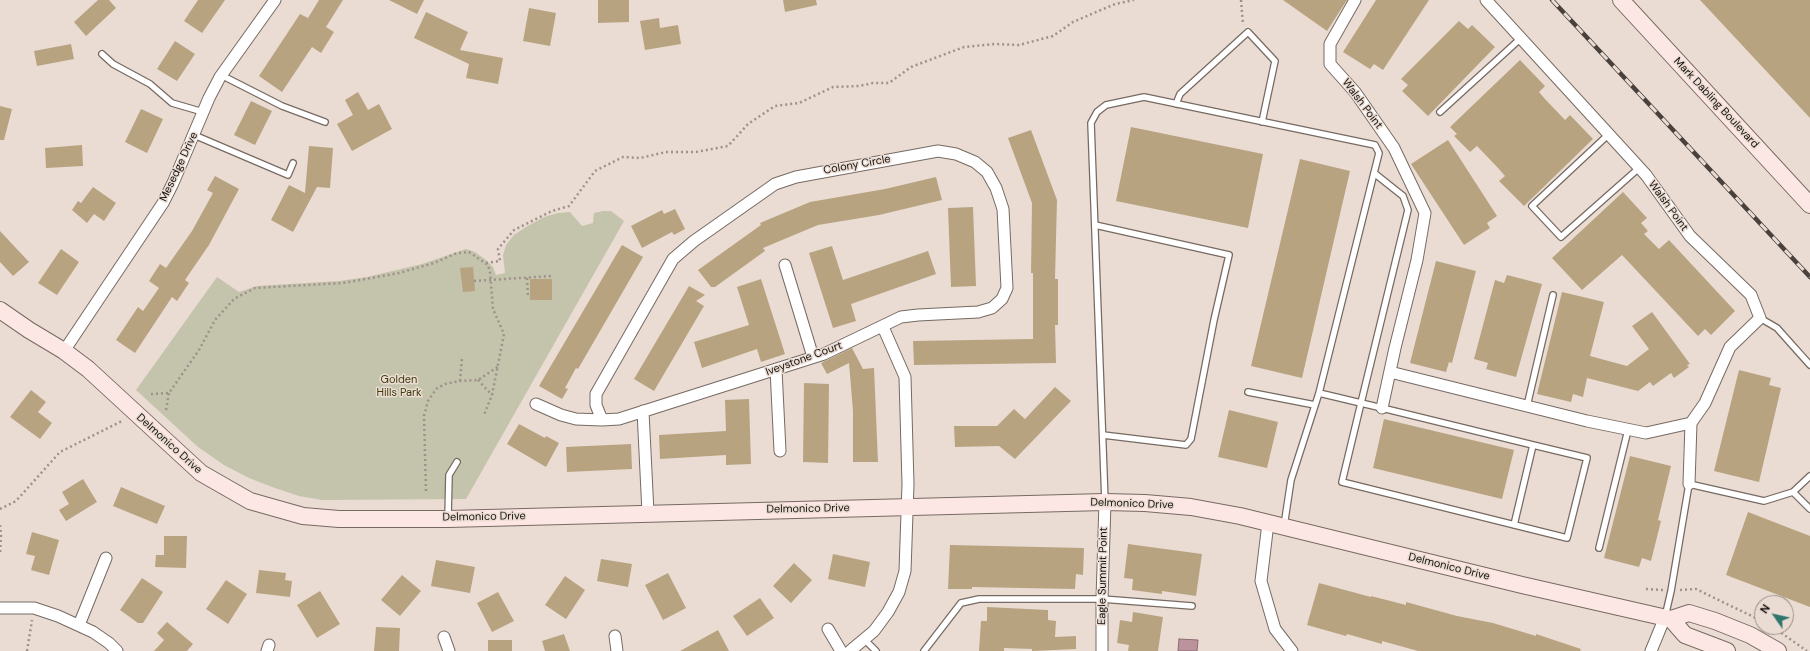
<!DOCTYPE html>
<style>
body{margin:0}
#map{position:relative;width:1810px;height:651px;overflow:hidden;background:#eadcd3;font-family:"DM Sans",sans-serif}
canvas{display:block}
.north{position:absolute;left:1754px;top:595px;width:40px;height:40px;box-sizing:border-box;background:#eadcd3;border:1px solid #958b84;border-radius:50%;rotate:304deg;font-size:11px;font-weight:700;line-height:16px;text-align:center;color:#16110e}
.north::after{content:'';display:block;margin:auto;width:14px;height:18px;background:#30766d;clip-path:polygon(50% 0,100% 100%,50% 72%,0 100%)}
</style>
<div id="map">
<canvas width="1810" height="651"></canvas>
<div class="north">N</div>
</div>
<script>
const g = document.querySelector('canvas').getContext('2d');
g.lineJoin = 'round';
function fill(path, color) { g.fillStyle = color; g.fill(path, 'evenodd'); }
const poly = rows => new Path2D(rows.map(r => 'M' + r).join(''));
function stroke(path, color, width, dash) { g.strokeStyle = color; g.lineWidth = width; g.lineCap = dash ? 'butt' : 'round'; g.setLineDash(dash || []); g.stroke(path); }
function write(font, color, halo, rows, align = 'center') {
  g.font = font + ' "DM Sans",sans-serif'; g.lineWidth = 3; g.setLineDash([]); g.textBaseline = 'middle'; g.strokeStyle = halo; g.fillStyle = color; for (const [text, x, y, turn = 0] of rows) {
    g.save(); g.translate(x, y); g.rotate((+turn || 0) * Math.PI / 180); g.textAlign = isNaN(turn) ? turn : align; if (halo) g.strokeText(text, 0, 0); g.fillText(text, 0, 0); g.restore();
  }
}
fill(poly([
 [603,211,611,211,624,221,466,499,322,500,299,496,272,487,249,478,224,465,198,447,136,390,217,277,239,292,257,286,339,281,367,277,422,264,466,249,475,252,486,260,493,267,496,275,505,273,503,255,506,245,514,235,526,227,544,217,558,213,570,212,582,226,593,223,594,213]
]), '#c4c3ab');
const water = poly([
 [1179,639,1198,640,1197,651,1178,651,1179,639]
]);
fill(water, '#bc939d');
stroke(water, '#8a6c72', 1);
fill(poly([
 [98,0,109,0,116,8,86,36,74,22],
 [198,0,225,0,202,33,184,21],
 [319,0,343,0,326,27,334,32,321,53,312,47,282,92,259,76,300,14,308,18],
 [389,0,424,0,417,14],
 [598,0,629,0,629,22,598,23],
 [783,0,816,0,817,5,785,12],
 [1283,0,1347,0,1327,31],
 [1376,0,1429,0,1383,70,1374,64,1370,69,1343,52],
 [1700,0,1810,0,1810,118],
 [529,8,556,13,550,46,523,41],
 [426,12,468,32,460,50,503,58,498,84,466,78,469,64,414,38],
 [659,18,660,28,678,25,681,44,645,50,640,21],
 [1459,21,1468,29,1472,25,1495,47,1428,116,1402,91,1408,85,1401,79],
 [175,41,195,54,177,81,157,69],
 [71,44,74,59,37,66,34,51],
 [1520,60,1545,86,1539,92,1545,99,1565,120,1570,115,1593,139,1524,206,1499,181,1505,176,1498,168,1477,146,1470,152,1454,136,1457,134,1450,127],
 [358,92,368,110,379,104,392,129,352,151,337,124,353,115,345,100],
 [251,101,272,111,255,145,234,135],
 [0,106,12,109,4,140,0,140],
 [141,109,163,119,147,153,125,142],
 [1131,127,1263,154,1248,228,1116,201],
 [1031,130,1057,200,1055,279,1058,279,1058,325,1055,325,1056,363,914,365,913,341,1033,339,1033,273,1031,273,1032,203,1008,138],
 [1448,140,1497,216,1487,223,1490,228,1464,245,1411,164],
 [82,145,83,166,46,168,45,148],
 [309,146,333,148,330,188,317,187,293,232,271,220,289,185,305,193],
 [1300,159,1350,171,1302,378,1251,366],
 [215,176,239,189,209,245,185,280,189,283,177,301,172,297,135,353,116,340,138,307,143,311,159,288,149,281,160,264,166,268,192,231,213,193,207,190],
 [936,177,942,200,879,215,818,225,763,248,765,251,715,287,711,287,698,270,761,225,760,223,810,202,885,189],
 [93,187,116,203,104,221,94,214,87,223,72,210,78,201,81,203],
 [1623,192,1647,218,1641,223,1648,231,1644,234,1659,249,1669,240,1735,311,1711,335,1705,329,1698,336,1622,255,1582,290,1552,258],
 [973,207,976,286,951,287,948,208],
 [675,209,685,229,674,235,672,232,642,248,631,226,662,210,664,214],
 [0,231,29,262,13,276,0,262],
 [622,245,643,257,578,369,576,368,565,388,568,389,562,399,539,386],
 [832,246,843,280,928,251,936,274,851,304,856,321,833,328,809,253],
 [61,249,79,262,57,295,38,283],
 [1436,261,1476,271,1452,363,1449,362,1446,372,1410,363],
 [473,267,475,291,463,292,460,268],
 [1507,275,1542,284,1516,377,1486,369,1488,363,1474,359,1495,280,1504,283],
 [530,279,552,279,552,300,530,300],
 [761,279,785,354,761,362,757,349,702,368,694,342,749,325,737,287],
 [689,286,705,295,696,301,704,306,654,391,634,379],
 [1562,292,1604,302,1590,356,1627,366,1649,349,1632,326,1652,312,1690,364,1687,365,1689,367,1674,378,1671,373,1653,386,1650,382,1638,391,1587,378,1583,397,1573,394,1571,402,1537,394],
 [852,348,863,369,874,368,878,462,853,462,853,411,849,363,827,374,821,363],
 [1739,370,1771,378,1769,385,1781,388,1759,482,1714,471],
 [804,383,829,384,828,463,803,462],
 [1055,387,1071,401,1015,459,999,446,955,447,954,426,997,426,1014,409,1025,419],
 [31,390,46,402,38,412,52,423,40,439,10,417],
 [749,399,751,464,726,465,726,455,660,459,659,435,726,431,725,400],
 [1229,410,1278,422,1267,468,1218,457],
 [1384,419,1514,450,1502,499,1373,468],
 [519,424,545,438,546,436,559,443,546,467,507,444],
 [631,444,632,469,567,472,566,447],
 [1630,456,1671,466,1658,520,1661,521,1651,561,1642,558,1639,567,1604,558],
 [83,479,97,502,66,521,59,510,69,504,62,492],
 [121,487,165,506,157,524,113,506],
 [1748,512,1810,536,1810,607,1726,575],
 [32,532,59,540,49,575,31,570,35,556,26,554],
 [164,536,187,536,186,568,155,567,156,555,164,555],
 [1128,544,1202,554,1196,596,1162,591,1162,594,1132,590,1133,579,1124,578],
 [950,545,1084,548,1083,575,1076,574,1075,589,972,587,972,589,948,589],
 [833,554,870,562,865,587,828,579],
 [601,559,632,564,628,587,597,581],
 [436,560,475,567,470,593,431,586],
 [794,563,812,580,791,603,773,586],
 [259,570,286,573,285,580,292,581,290,597,256,593],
 [668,573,686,608,663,620,645,585],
 [402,575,421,591,400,616,381,600],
 [565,576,585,590,566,619,545,605],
 [142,578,163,592,143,623,138,623,120,610],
 [226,580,247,594,228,624,206,609],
 [1319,583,1371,597,1371,596,1406,605,1406,602,1457,616,1493,623,1536,636,1536,634,1581,649,1580,651,1418,651,1382,641,1382,644,1347,634,1346,636,1307,625],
 [320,591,340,624,317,638,297,605],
 [498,592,514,621,492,632,477,603],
 [760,598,774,618,747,636,733,616],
 [987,607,1048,610,1048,620,1056,621,1055,637,1076,636,1076,649,1032,651,1032,649,1004,648,1004,651,979,651,981,621,987,621],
 [1133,612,1163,617,1158,651,1128,651,1129,645,1117,643,1120,620,1132,622],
 [167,622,193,644,187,651,154,651,164,640,157,633],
 [376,627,400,628,399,651,374,651],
 [718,630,729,651,680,651],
 [564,634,570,651,545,651,542,641],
 [488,640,512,640,512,651,488,651]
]), '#b8a381');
const lane = poly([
 [102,54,113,64,150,84,172,103,203,112],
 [221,75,282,106,325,122],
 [1176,104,1180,94,1248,32,1275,61,1262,122],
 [1440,112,1520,39],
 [1609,134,1532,206,1561,237,1639,168],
 [194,135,288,175,293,163],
 [1095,225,1229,255,1214,320,1191,439,1186,445,1103,435],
 [1760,318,1777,328,1810,365],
 [1248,392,1315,405],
 [1319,393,1382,408,1533,445,1587,458,1567,538,1342,482,1361,403,1408,210,1403,196,1374,173],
 [1527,406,1553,295],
 [1793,492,1810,509],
 [1105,502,1091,123,1097,112,1106,105,1144,97,1375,145,1379,153,1319,393,1291,480,1284,526],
 [448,518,449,475,457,462],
 [1514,525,1533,445],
 [1599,548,1628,430],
 [1665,617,1671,591,1689,484,1764,501,1793,492,1810,476],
 [864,639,876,651],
 [924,651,961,603,979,599,1102,599,1192,606]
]);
const street = poly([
 [1355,0,1330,44,1330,64,1355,92,1394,148,1425,213,1417,260,1395,348,1382,408],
 [1486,0,1646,175,1690,236,1751,295,1760,318,1730,347,1705,403,1691,423,1689,484],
 [785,265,813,357],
 [64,351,163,203,173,183,209,98,220,77,275,0],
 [776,369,780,451],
 [1390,372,1587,421,1646,433,1691,423],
 [536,404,561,415,576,419,602,420,619,419,824,354,901,317,918,315,978,312,992,308,1002,299,1007,288,1003,209,996,188,987,172,975,162,956,154,938,151,796,177,775,184,694,241,673,259,596,394,596,405,602,420],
 [643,411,648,513],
 [1268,523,1261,581,1275,629,1292,651],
 [0,608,34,608,58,616,93,632,109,643,117,651],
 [79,625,106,558],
 [828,629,841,651],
 [615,636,617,651],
 [444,637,449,651],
 [267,651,269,645],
 [850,651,874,631,888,612,899,592,905,571,908,484,905,377,883,327],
 [1102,651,1102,599,1105,502],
 [1651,651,1665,617]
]);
const secondary = poly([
 [1621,0,1810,205],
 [0,310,29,330,64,351,88,369,201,473,250,501,303,516,339,519,448,519,1105,502,1145,503,1191,507,1240,516,1522,585,1671,619,1689,613,1715,621,1750,635,1778,651],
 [1671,619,1685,635,1727,651]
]);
stroke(lane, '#766a62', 8);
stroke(street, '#766a62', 13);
stroke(secondary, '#766a62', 18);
stroke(poly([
 [1241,0,1243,25],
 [486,263,500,261,498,249,514,230,552,211,569,206,595,171,623,157,640,158,666,152,696,152,728,146,748,124,775,106,799,103,833,87,859,86,873,83,889,83,911,67,964,47,995,44,1019,45,1053,36,1073,22,1115,4,1134,0],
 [527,278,528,298],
 [474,281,551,276],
 [478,380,492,395],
 [460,381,462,358],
 [151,394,169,393,199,350,215,320,234,299,255,288,343,283,399,273,434,263,457,253,469,252,488,265,490,272,493,309,504,334,492,395,484,415],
 [166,410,169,393],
 [426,491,424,416,428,401,436,389,445,384,460,381,478,380,499,366],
 [0,509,16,501,60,452,122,421],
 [0,525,1,535,0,555],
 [1646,589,1663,590],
 [1680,590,1696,589,1762,621],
 [1773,627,1807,651],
 [27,651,32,620]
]), '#9d928b', 2.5, [2, 3]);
stroke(lane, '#fff', 5.5);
stroke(street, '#fff', 11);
stroke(secondary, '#fde7e4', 16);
const rail = poly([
 [1552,0,1810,277]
]);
stroke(rail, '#49413d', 4.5);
stroke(rail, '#eadcd3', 3, [9]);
write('11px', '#16110e', '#eadcd3', [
 ["Mark Dabling Boulevard",1716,103,47],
 ["Walsh Point",1362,104,53],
 ["Colony Circle",857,165,-10],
 ["Mesedge Drive",179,167,-65],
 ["Walsh Point",1668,206,54],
 ["Iveystone Court",804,359,-20],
 ["Delmonico Drive",169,444,42],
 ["Delmonico Drive",1132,504,2],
 ["Delmonico Drive",808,509,-1],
 ["Delmonico Drive",484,517,-1],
 ["Delmonico Drive",1449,567,14],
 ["Eagle Summit Point",1103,576,-89]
]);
write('11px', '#3e3b0a', '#eadcd3', [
 ["Golden",399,380],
 ["Hills Park",399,393]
]);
</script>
